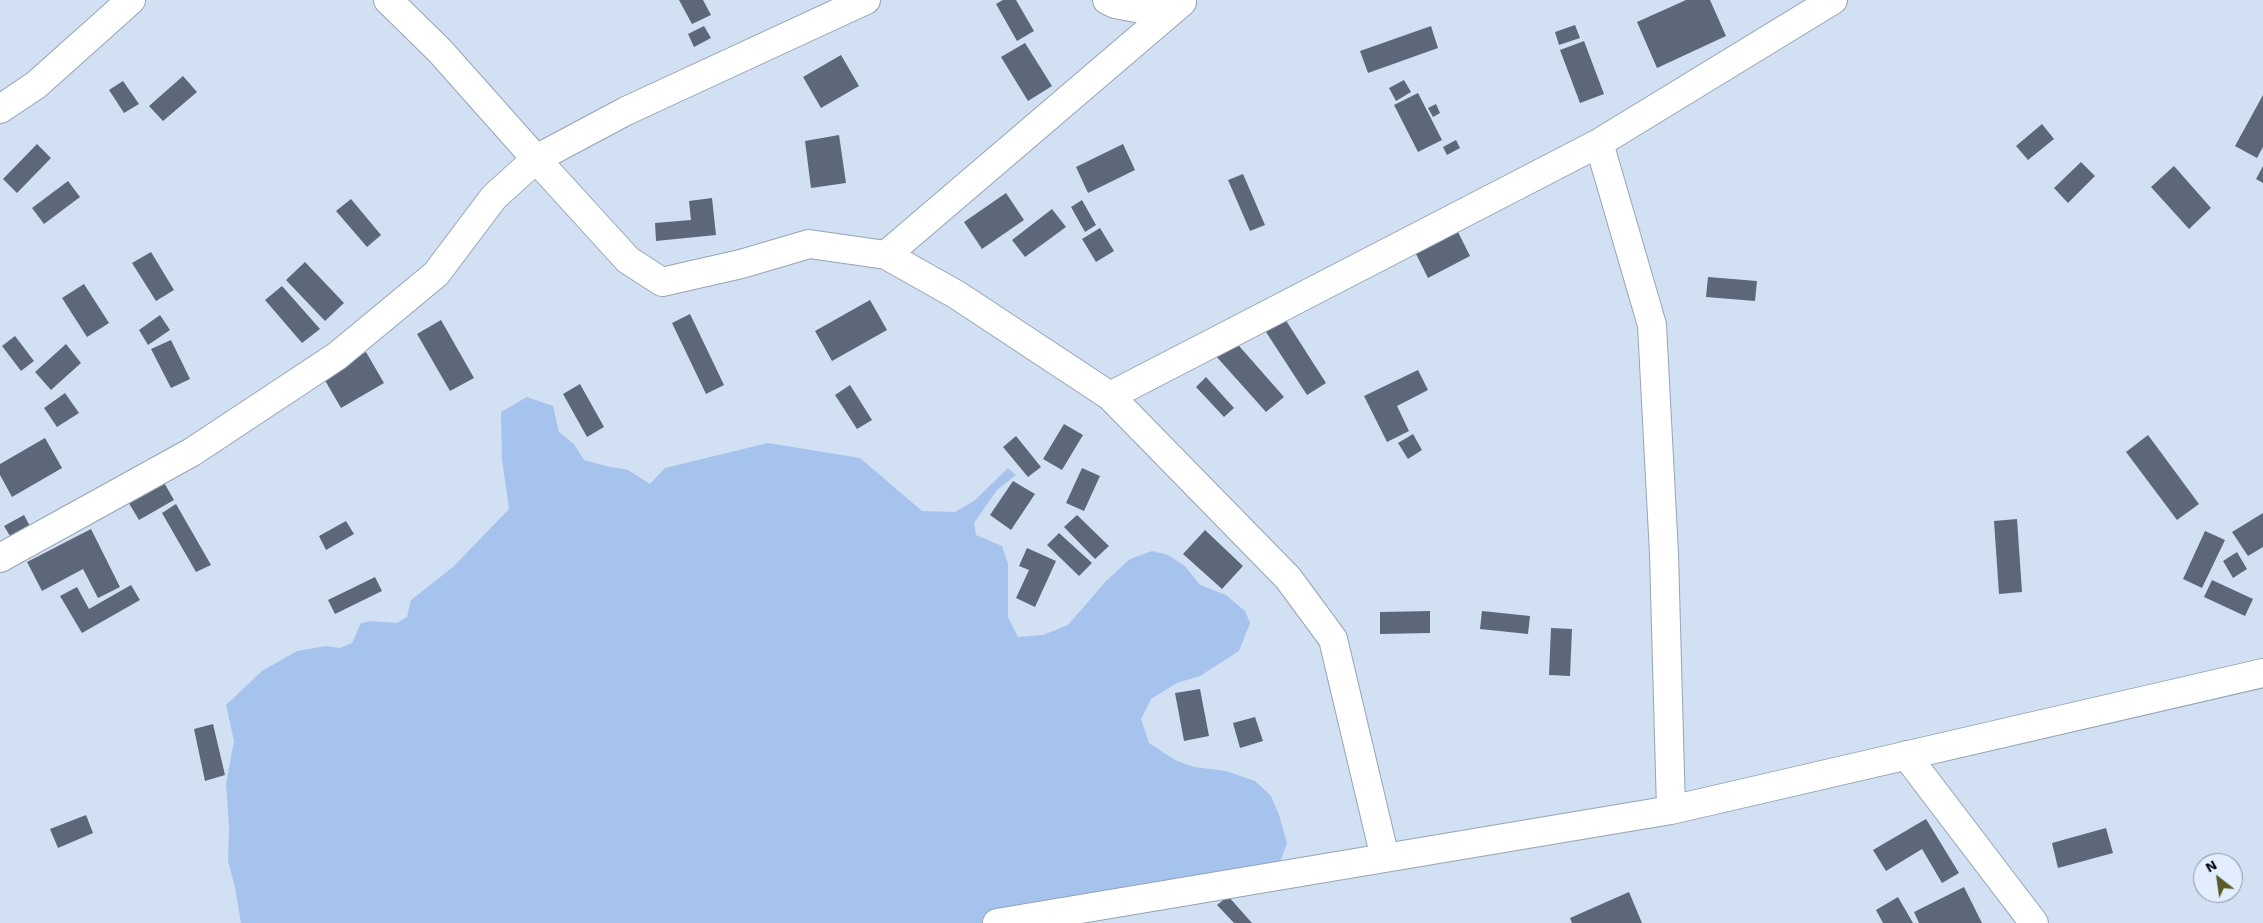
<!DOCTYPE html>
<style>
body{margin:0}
#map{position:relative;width:2263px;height:923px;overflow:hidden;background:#d2e0f4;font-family:"Work Sans",sans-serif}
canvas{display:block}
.north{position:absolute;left:2193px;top:853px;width:50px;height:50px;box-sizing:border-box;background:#e2edfd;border:1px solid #8b939f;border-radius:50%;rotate:330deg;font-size:14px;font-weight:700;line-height:20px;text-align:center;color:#080c12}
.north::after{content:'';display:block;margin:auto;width:18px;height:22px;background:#5b5925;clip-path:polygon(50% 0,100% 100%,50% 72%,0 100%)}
</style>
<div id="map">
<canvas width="2263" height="923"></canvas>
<div class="north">N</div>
</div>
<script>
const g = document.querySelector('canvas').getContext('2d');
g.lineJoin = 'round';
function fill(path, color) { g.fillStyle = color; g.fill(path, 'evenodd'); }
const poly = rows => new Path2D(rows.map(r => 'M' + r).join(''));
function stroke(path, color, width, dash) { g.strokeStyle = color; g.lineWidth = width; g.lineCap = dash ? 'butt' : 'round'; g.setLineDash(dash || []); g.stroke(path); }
fill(poly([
 [527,397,553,406,559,432,574,444,584,460,606,466,628,470,650,484,665,468,768,443,860,458,922,511,955,512,974,501,1008,468,1016,475,997,490,974,523,976,535,1002,546,1008,564,1008,617,1018,637,1043,635,1068,625,1107,580,1130,559,1152,551,1168,555,1185,566,1200,585,1226,595,1245,611,1250,623,1239,651,1200,676,1177,683,1151,699,1141,719,1149,743,1175,760,1194,767,1226,771,1255,781,1271,796,1279,815,1287,843,1275,876,995,923,241,923,235,887,228,861,229,827,226,784,234,741,226,705,262,671,297,651,326,646,340,648,352,643,361,623,371,621,397,623,407,617,411,600,453,567,509,509,502,459,501,412]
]), '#a5c3ed');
fill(poly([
 [679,0,703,0,711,15,692,24],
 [1003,0,1016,0,1034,31,1017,41,996,4],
 [1686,0,1710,0,1726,36,1657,68,1637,22],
 [1575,25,1580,38,1559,45,1555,32],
 [704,26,711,38,694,47,688,34],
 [1431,26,1438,48,1368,73,1360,51],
 [1584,41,1604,94,1580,103,1560,50],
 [1025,43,1052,86,1028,101,1001,57],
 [841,55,859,86,821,108,803,77],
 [183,76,197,92,163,121,149,106],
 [1404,80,1411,92,1396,101,1389,88],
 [123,81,139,104,124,113,109,90],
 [1418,93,1442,140,1418,152,1394,105],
 [2263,95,2263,147,2257,158,2235,146],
 [1436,104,1440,113,1433,117,1428,108],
 [2042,124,2054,139,2028,160,2016,146],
 [839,135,846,183,811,188,805,141],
 [1456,140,1460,148,1447,155,1443,147],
 [37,144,51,158,17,193,3,179],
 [1123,144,1135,170,1088,193,1076,167],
 [2081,162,2095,176,2068,203,2054,188],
 [2174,166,2211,208,2189,229,2151,187],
 [2263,166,2263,183,2256,179],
 [1243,174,1265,225,1250,231,1228,180],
 [68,181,80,197,44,224,32,208],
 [1006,193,1024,220,982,249,964,222],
 [712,198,716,235,656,241,655,223,691,220,689,201],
 [351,199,381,235,367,247,336,211],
 [1082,200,1096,225,1085,232,1071,207],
 [1052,209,1066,227,1025,257,1012,240],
 [1454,224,1470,256,1428,278,1412,246],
 [1100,228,1114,251,1096,262,1082,239],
 [151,252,174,290,156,301,132,263],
 [305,262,344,303,325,321,286,280],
 [1708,277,1757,281,1755,301,1706,297],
 [84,284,109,323,87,337,62,298],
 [282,286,320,329,302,343,265,300],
 [870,300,887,330,832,361,815,331],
 [690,314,724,385,706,394,672,323],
 [160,315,170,330,148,345,139,330],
 [1285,319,1326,383,1307,395,1266,332],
 [441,320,474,378,450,391,417,334],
 [15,336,34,361,21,371,2,346],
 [1233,339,1284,397,1266,412,1215,355],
 [171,340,190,379,171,388,151,349],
 [66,344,81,363,51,390,35,372],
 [366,352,384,383,341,408,323,377],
 [1418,370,1428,390,1397,406,1409,431,1387,442,1364,396],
 [1206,377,1234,408,1224,417,1196,387],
 [580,384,604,427,587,437,563,394],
 [850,385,872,420,857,429,835,395],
 [65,393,79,413,57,427,44,408],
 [1064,424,1083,435,1062,470,1043,459],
 [1413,434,1422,450,1408,459,1398,443],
 [2148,435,2199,504,2177,520,2126,452],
 [1016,436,1041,467,1028,477,1003,447],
 [45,438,62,468,12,497,0,475,0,464],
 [1082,468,1100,476,1084,511,1066,503],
 [162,479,174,500,139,520,127,500],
 [1013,481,1035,494,1011,530,990,515],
 [176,504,211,565,196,572,162,513],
 [2263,513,2263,547,2248,556,2232,532],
 [24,515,32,530,13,541,4,526],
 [1077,515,1109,546,1095,559,1064,527],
 [2017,519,2022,592,1999,594,1994,521],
 [346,521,354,534,326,550,319,536],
 [91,529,120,587,98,598,83,569,42,591,27,562],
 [1205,530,1243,566,1222,589,1183,554],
 [2205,531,2225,540,2202,588,2183,579],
 [1059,533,1092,563,1079,576,1047,545],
 [1027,548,1056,561,1035,607,1016,598,1029,570,1019,566],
 [2237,552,2247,569,2233,578,2223,561],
 [375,577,382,591,335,614,328,600],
 [2212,580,2253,599,2245,616,2204,597],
 [131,585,140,600,82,633,60,596,77,587,89,609],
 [1430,611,1430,633,1380,634,1380,612],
 [1482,611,1530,616,1528,634,1480,629],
 [1551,628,1572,629,1570,676,1549,675],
 [1200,689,1209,736,1184,741,1175,693],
 [1255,717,1263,741,1240,748,1233,723],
 [213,724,225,775,205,781,194,729],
 [86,815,93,833,58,848,50,829],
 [1926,819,1959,873,1942,883,1922,849,1886,871,1873,850],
 [2106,828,2113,853,2058,868,2052,843],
 [1964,887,1982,923,1919,923,1914,912],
 [1629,892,1642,923,1572,923,1570,918],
 [1228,896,1252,923,1234,923,1217,905],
 [1898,897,1913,923,1883,923,1876,910]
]), '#5c6879');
const minor = poly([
 [866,0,626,111,536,159,628,260,662,282,741,264,809,244,886,255,957,295,1110,396,1288,578,1333,639,1385,858],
 [1107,0,1115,4,1147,10,1178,3],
 [0,109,36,85,131,0],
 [1599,143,1652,325,1664,554,1671,810],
 [886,255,1182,2],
 [1110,396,1599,143,1833,0],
 [0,558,192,452,337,356,436,274,494,197,536,159,440,51,388,0],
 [1906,755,2034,923],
 [997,923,1671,810,2263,673]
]);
stroke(minor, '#96a4b6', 30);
stroke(minor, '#fff', 28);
</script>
